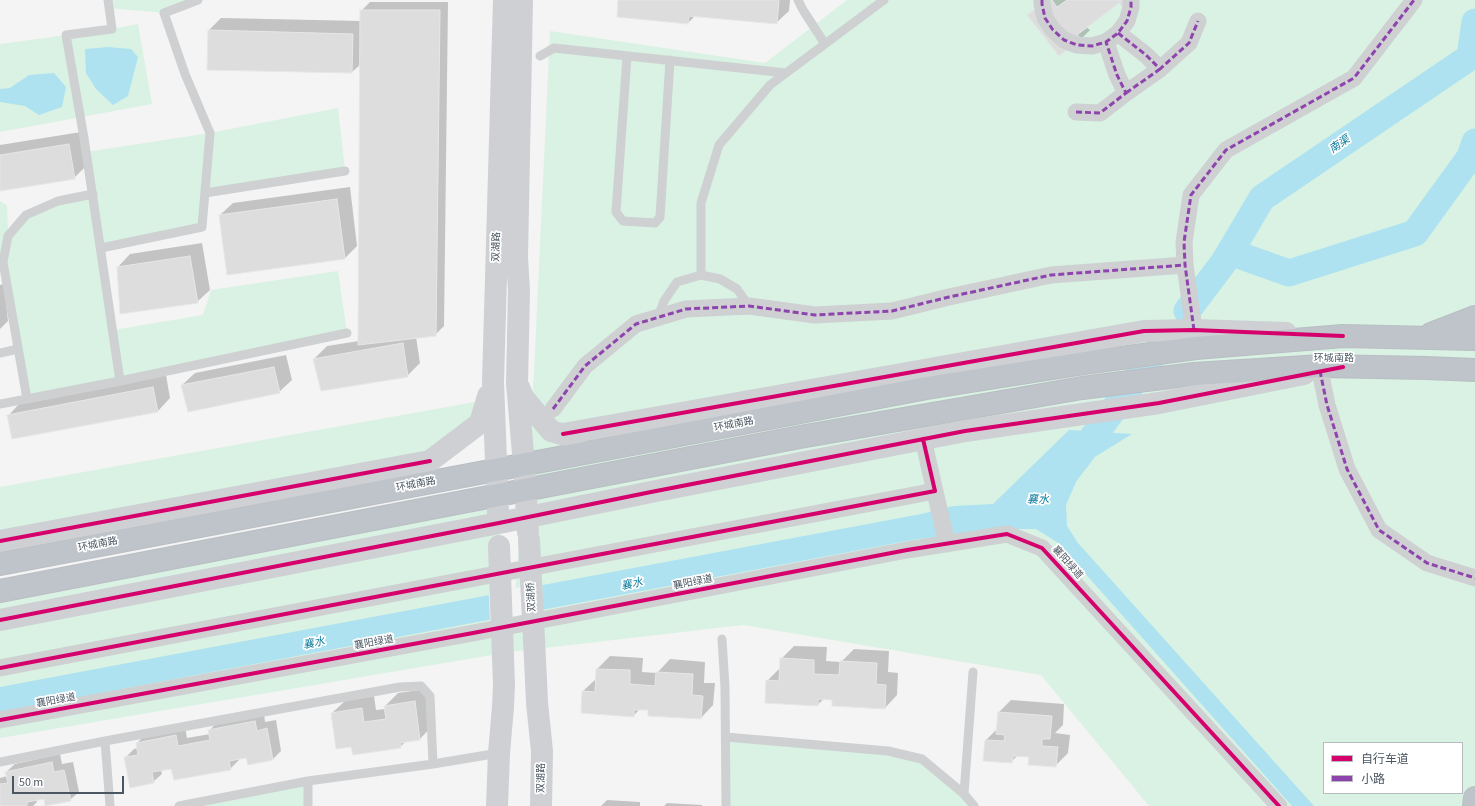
<!DOCTYPE html>
<meta charset="utf-8">
<style>
body{margin:0}
#map{position:relative;width:1475px;height:806px;overflow:hidden;background:#f4f4f4;font-family:"Source Sans 3","Noto Sans SC",sans-serif}
canvas{display:block}
.legend{position:absolute;left:1323px;top:742px;width:140px;height:52px;box-sizing:border-box;background:#fff;border:1px solid #b7bbc0;margin:0;padding:5px 7px;list-style:none;font-size:12px;color:#4a5661}
.legend li{display:flex;align-items:center;gap:8px;height:20px}
.legend b{width:20px;border:1px solid #b7bbc0}
.scale{position:absolute;left:12px;top:776px;width:112px;height:18px;box-sizing:border-box;border:2px solid #4a5661;border-top:0;padding-left:5px;font-size:12px;line-height:14px;white-space:nowrap;color:#4a5661;-webkit-text-stroke:3px #fff;paint-order:stroke}
</style>
<div id="map">
<canvas width="1475" height="806"></canvas>
<ul class="legend">
<li><b style="height:5px;background:#d6006c"></b>自行车道</li>
<li><b style="height:5px;background:#8e44ad"></b>小路</li>
</ul>
<div class="scale">50 m</div>
</div>
<script>
const g = document.querySelector('canvas').getContext('2d');
g.lineJoin = 'round';
function fill(path, color) { g.fillStyle = color; g.fill(path, 'evenodd'); }
const poly = rows => new Path2D(rows.map(r => 'M' + r).join(''));
function stroke(path, color, width, dash) { g.strokeStyle = color; g.lineWidth = width; g.lineCap = dash ? 'butt' : 'round'; g.setLineDash(dash || []); g.stroke(path); }
function write(font, color, halo, rows, align = 'center') {
  g.font = font + ' "Source Sans 3","Noto Sans SC",sans-serif'; g.lineWidth = 3.5; g.setLineDash([]); g.textBaseline = 'middle'; g.strokeStyle = halo; g.fillStyle = color; for (const [text, x, y, turn = 0] of rows) {
    g.save(); g.translate(x, y); g.rotate((+turn || 0) * Math.PI / 180); g.textAlign = isNaN(turn) ? turn : align; if (halo) g.strokeText(text, 0, 0); g.fillText(text, 0, 0); g.restore();
  }
}
fill(poly([
 [108,0,198,0,164,13,109,8],
 [847,0,1475,0,1475,806,1149,806,1041,675,743,625,510,652,0,738,0,591,497,495,510,649,534,373,550,31,765,63],
 [1324,743,1462,743,1462,793,1324,793],
 [138,24,152,104,0,132,0,44,112,29],
 [338,108,345,171,205,193,202,227,101,248,113,330,203,315,211,290,338,271,347,333,27,399,0,263,0,201,7,205,8,235,26,215,93,194,86,152,210,133],
 [486,400,480,423,393,490,0,564,0,487],
 [726,737,922,759,974,806,726,806],
 [308,781,308,806,178,806]
]), '#d9f2e3');
fill(poly([
 [108,47,131,49,138,57,128,96,113,105,96,89,86,73,85,49],
 [54,73,66,87,62,107,39,115,25,106,0,102,0,89,10,88,29,75],
 [1069,430,1132,434,1093,458,1076,482,1066,505,1067,526,1078,543,1314,806,1292,806,1058,543,1036,529,995,529,956,537,918,539,0,712,0,687,921,514,953,506,993,504]
]), '#aee2f0');
fill(poly([
 [542,583,543,611,490,621,489,593]
]), '#f4f4f4');
fill(poly([
 [619,0,790,0,789,11,776,23,695,16,688,23],
 [1046,0,1131,0,1119,2,1086,27,1090,30,1082,38,1060,55],
 [370,2,448,2,444,326,435,335,416,337,420,363,407,376,314,359,327,346,359,341,361,64,352,72,209,30,221,18,361,21,361,11],
 [81,132,87,165,74,178,0,190,0,145],
 [350,187,357,246,345,258,220,215,233,203],
 [202,243,210,290,197,302,118,267,130,254],
 [4,284,8,321,0,329,0,285],
 [286,355,292,380,279,392,182,385,195,373],
 [166,375,170,398,158,411,8,416,20,403],
 [794,646,827,647,826,661,841,662,854,649,889,651,888,672,898,673,897,695,885,708,824,699,817,705,767,681,780,668,781,659],
 [610,656,643,658,642,672,657,673,670,659,705,662,704,683,715,683,713,705,701,718,640,709,633,716,583,691,596,679,597,669],
 [427,689,432,726,420,739,407,740,400,747,352,746,332,713,345,701,374,696,376,710,385,709,385,706,398,693],
 [1011,700,1064,704,1063,725,1055,733,1070,735,1068,753,1055,766,1030,756,1018,755,1011,762,986,740,997,729,999,712],
 [264,713,265,722,276,720,281,751,273,759,247,756,239,758,239,760,230,769,172,768,161,770,162,774,153,782,125,758,134,749,138,748,137,743,145,735,185,727,187,738,210,734,210,730,218,721],
 [60,754,62,764,73,762,79,792,70,800,45,798,36,799,37,802,33,806,0,806,0,778,7,776,6,772,15,764],
 [607,800,640,802,640,806,601,806],
 [667,803,702,805,702,806,664,806]
]), '#0003');
stroke(poly([
 [1230,252,1289,273,1415,233,1470,157,1475,142],
 [1187,311,1224,262,1262,198,1470,57,1475,22],
 [1075,461,1168,336]
]), '#aee2f0', 27);
const building = poly([
 [618,0,779,0,777,24,689,16,688,24,617,17,618,0],
 [1048,0,1052,0,1057,7,1067,0,1133,0,1123,8,1119,3,1077,35,1082,39,1059,56,1027,15,1048,0],
 [360,10,440,10,436,336,358,345,360,10],
 [208,30,353,34,352,73,207,70,208,30],
 [69,144,75,179,0,191,0,155,69,144],
 [337,199,345,259,227,275,219,215,337,199],
 [190,256,198,303,120,314,117,267,190,256],
 [403,343,408,377,321,391,313,359,403,343],
 [274,367,280,393,188,412,181,385,274,367],
 [153,387,158,412,12,439,7,415,153,387],
 [780,658,814,660,814,674,839,675,840,661,877,663,876,684,886,685,885,709,832,706,832,700,818,699,818,706,765,703,766,680,779,681,780,658],
 [596,669,630,670,630,684,655,686,656,672,693,674,692,695,703,696,701,719,648,716,648,710,634,710,634,717,581,713,582,691,595,692,596,669],
 [415,701,420,740,400,743,401,748,353,755,351,747,336,749,331,713,362,708,364,722,386,719,384,706,415,701],
 [998,712,1052,716,1050,739,1042,739,1042,746,1058,747,1056,767,1028,765,1029,757,1013,756,1012,763,983,761,985,740,1004,741,1005,735,996,734,998,712],
 [255,721,257,731,267,728,273,760,248,765,246,758,229,761,231,770,174,780,171,769,152,772,154,783,130,788,124,757,138,755,136,743,176,735,178,746,210,740,208,730,255,721],
 [52,762,54,772,64,770,71,801,45,806,44,799,27,802,27,806,0,806,0,784,8,783,5,772,52,762]
]);
fill(building, '#ddddde');
stroke(building, '#e5e6e7', 1);
const highway = poly([
 [1431,334,1475,317],
 [0,564,927,388,1091,362,1196,348,1343,336,1475,339],
 [0,591,800,437,1082,388,1194,374,1321,366,1427,368,1475,370],
 [1474,806,1475,798]
]);
stroke(highway, '#b9bec3', 24);
stroke(poly([
 [108,0,112,29,66,35,84,138,120,381],
 [798,0,803,10,825,44],
 [540,56,554,48,786,73],
 [627,56,616,212,623,221,655,223,660,217,670,60],
 [205,193,345,171],
 [101,248,202,227,210,133,185,74,164,13,198,0],
 [3,262,8,236,26,215,58,201,93,194],
 [0,263,3,262,27,399],
 [701,275,701,203,719,145,770,85,884,0],
 [658,317,664,301,677,282,701,275,720,279,737,289,749,306],
 [0,353,18,349],
 [0,404,120,381,347,333],
 [722,639,725,687,726,806],
 [973,672,964,794,974,806],
 [726,737,888,751,922,759,964,794],
 [105,741,110,806],
 [0,762,105,741,400,687,421,686,430,696,433,764,499,753],
 [308,781,433,764],
 [179,806,308,781,308,806]
]), '#ced0d2', 9);
stroke(poly([
 [1042,0,1042,4,1045,18,1053,30,1064,40,1077,45,1092,46,1106,42,1118,33,1127,21,1131,7,1131,0],
 [1118,33,1146,55,1160,69,1189,43,1198,21],
 [1126,93,1160,69],
 [1076,112,1100,113,1126,93,1117,75,1106,42],
 [1194,330,1185,265,1184,242,1191,195,1226,150,1354,78,1414,0],
 [1320,371,1327,405,1347,469,1379,530,1427,563,1475,578],
 [553,409,585,366,636,324,686,309,749,306,815,315,892,311,949,297,1051,275,1185,265],
 [923,439,947,544],
 [0,668,935,491],
 [0,720,473,633,907,550,1007,534,1042,548,1279,806]
]), '#ced0d2', 17);
stroke(poly([
 [522,0,517,258,519,290,517,383,524,465,528,532],
 [519,387,523,397,551,431,575,438],
 [563,434,1144,331,1194,330,1286,333],
 [418,470,480,423,488,396],
 [498,515,493,382,504,0],
 [0,541,430,461],
 [0,620,499,523,651,492,965,431,1159,403,1304,374],
 [536,680,537,703,542,751,541,806],
 [497,806,499,753,503,707,504,685]
]), '#ced0d4', 22);
stroke(highway, '#bec4c9', 22);
stroke(poly([
 [529,540,536,680],
 [499,546,504,685]
]), '#ced0d4', 22);
stroke(poly([
 [1042,0,1042,4,1045,18,1053,30,1064,40,1077,45,1092,46,1106,42,1118,33,1127,21,1131,7,1131,0],
 [1118,33,1146,55,1160,69,1189,43,1198,21],
 [1126,93,1160,69],
 [1076,112,1100,113,1126,93,1117,75,1106,42],
 [1194,330,1185,265,1184,242,1191,195,1226,150,1354,78,1414,0],
 [1320,371,1327,405,1347,469,1379,530,1427,563,1475,578],
 [553,409,585,366,636,324,686,309,749,306,815,315,892,311,949,297,1051,275,1185,265]
]), '#8e44ad', 3, [6, 3]);
stroke(poly([
 [563,434,1144,331,1194,330,1343,336],
 [0,541,430,461],
 [0,620,499,523,651,492,965,431,1159,403,1343,367],
 [0,668,935,491,923,439],
 [0,720,473,633,907,550,1007,534,1042,548,1279,806]
]), '#d6006c', 4);
write('10px', '#4a5661', '#fff', [
 ["双湖路",497,247,-88],
 ["环城南路",1334,359],
 ["环城南路",734,425,-11],
 ["环城南路",416,485,-11],
 ["环城南路",98,545,-11],
 ["襄阳绿道",1067,563,48],
 ["襄阳绿道",693,583,-11],
 ["双湖桥",532,597,-93],
 ["襄阳绿道",374,643,-10],
 ["襄阳绿道",56,701,-10],
 ["双湖路",542,778,-90]
]);
write('italic 11px', '#0c7c9b', '#fff', [
 ["南渠",1340,145,-34],
 ["襄水",1038,501],
 ["襄水",632,585,-11],
 ["襄水",314,644,-11]
]);
</script>
